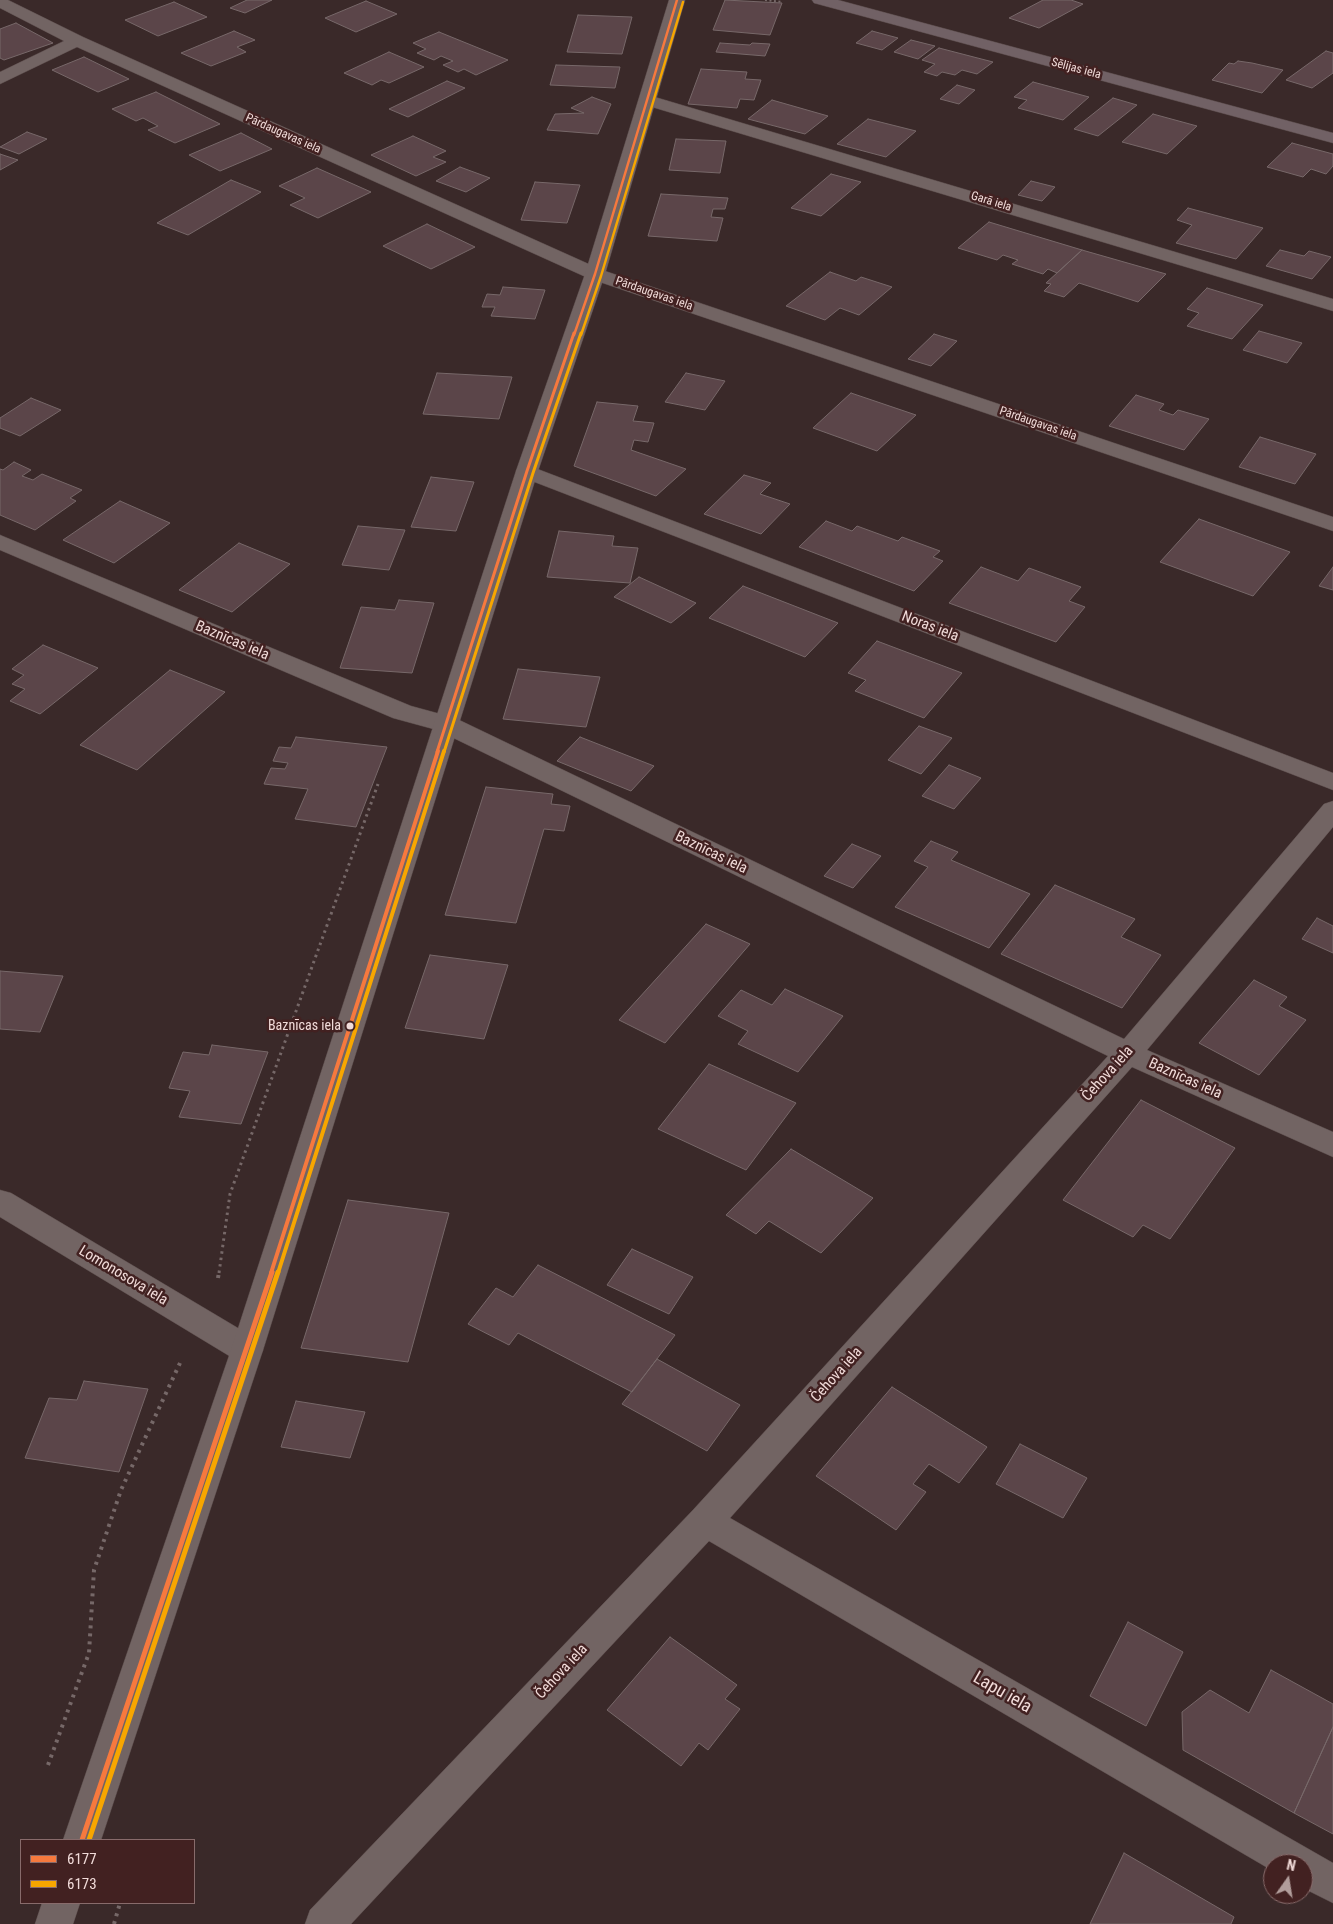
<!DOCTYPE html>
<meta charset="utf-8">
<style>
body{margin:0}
#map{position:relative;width:1333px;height:1924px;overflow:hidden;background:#3a2929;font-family:"Roboto Condensed",sans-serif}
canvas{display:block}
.legend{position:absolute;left:20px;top:1839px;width:175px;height:65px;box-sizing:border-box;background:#422121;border:1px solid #886b6b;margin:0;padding:6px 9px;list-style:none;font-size:15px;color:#f1dbd9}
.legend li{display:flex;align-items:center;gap:10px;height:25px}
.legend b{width:25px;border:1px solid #886b6b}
.north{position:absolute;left:1263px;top:1854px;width:50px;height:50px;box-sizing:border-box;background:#422121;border:1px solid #886b6b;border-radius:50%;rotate:13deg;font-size:14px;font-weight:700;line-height:20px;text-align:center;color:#f1dbd9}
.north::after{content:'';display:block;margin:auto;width:18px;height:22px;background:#b19d9b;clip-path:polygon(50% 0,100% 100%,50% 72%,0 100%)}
</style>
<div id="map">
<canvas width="1333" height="1924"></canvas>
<ul class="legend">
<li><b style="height:6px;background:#f6793e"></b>6177</li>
<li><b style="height:6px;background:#f7a600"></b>6173</li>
</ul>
<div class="north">N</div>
</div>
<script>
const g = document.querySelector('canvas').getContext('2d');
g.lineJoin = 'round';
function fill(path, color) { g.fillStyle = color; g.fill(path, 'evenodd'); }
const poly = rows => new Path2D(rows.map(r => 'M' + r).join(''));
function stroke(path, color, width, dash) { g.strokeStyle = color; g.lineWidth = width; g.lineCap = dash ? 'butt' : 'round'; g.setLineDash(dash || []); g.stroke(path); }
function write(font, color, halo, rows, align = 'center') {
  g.font = font + ' "Roboto Condensed",sans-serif'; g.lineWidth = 5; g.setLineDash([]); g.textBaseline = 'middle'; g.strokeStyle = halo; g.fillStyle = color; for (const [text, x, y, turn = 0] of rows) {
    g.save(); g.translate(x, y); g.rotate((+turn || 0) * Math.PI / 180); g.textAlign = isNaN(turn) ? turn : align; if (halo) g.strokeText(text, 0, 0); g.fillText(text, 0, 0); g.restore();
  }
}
const building = poly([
 [247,0,272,0,245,13,230,8,247,0],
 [725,0,782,3,770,35,713,30,725,0],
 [1043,0,1071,0,1083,4,1039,28,1009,18,1043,0],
 [366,1,397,14,356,32,325,18,366,1],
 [174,2,207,17,158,36,125,20,174,2],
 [578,15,632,17,622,54,567,52,578,15],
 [16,23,53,43,4,60,0,58,0,29,16,23],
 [234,31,255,40,237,47,246,52,211,66,181,53,234,31],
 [872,31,898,38,882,50,856,43,872,31],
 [439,32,508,60,476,75,464,69,458,72,443,65,453,61,441,56,434,60,417,53,426,49,413,43,439,32],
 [911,40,935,46,918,59,894,52,911,40],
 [720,43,750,45,752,43,770,44,765,56,716,52,720,43],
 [939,48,993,62,977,74,962,70,955,75,942,72,937,76,924,72,935,64,922,60,939,48],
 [1326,51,1333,53,1333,73,1312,88,1286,80,1326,51],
 [389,52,424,67,389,83,381,80,372,85,344,73,389,52],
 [84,57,129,79,98,92,52,70,84,57],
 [1238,61,1252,63,1283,70,1262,93,1212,80,1229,63,1234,64,1238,61],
 [556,65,620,67,615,88,550,85,556,65],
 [701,69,747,72,745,79,761,80,754,100,740,99,737,108,688,104,701,69],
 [447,81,465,88,408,117,389,109,447,81],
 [1033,82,1089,97,1063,120,1018,108,1027,100,1014,97,1033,82],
 [957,85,975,90,959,104,940,99,957,85],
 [156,92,220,124,175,143,148,130,158,126,143,118,136,121,112,109,156,92],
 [592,97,611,104,598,134,547,130,555,114,584,113,571,108,592,97],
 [1113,98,1137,105,1098,136,1074,129,1113,98],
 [772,100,828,116,805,134,748,119,772,100],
 [1153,114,1197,126,1167,154,1122,142,1153,114],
 [868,119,916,131,886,157,837,144,868,119],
 [27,132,47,139,19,154,0,147,27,132],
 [241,133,272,149,220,171,189,155,241,133],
 [413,136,446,151,433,157,446,162,416,176,371,155,413,136],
 [676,139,726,141,720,173,669,170,676,139],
 [1292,143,1333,154,1333,166,1326,174,1311,169,1303,177,1267,167,1292,143],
 [0,154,18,160,0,170,0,154],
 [460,167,490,178,466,192,436,181,460,167],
 [317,168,371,192,318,218,290,205,305,198,279,186,317,168],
 [831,174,861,182,821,216,791,208,831,174],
 [231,180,261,192,188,235,157,223,231,180],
 [1031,181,1055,187,1042,201,1018,195,1031,181],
 [535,182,580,185,567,223,521,220,535,182],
 [661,194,728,198,725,209,713,209,711,217,723,218,717,241,648,236,661,194],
 [1188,208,1263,228,1236,259,1176,243,1192,225,1177,220,1188,208],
 [989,222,1082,250,1057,273,1048,269,1043,274,1012,264,1018,260,1003,255,997,260,958,248,989,222],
 [427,224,475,247,431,269,383,246,427,224],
 [1082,250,1166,274,1138,302,1079,283,1064,297,1044,291,1051,284,1046,283,1082,250],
 [1280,250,1304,256,1309,251,1331,257,1312,279,1266,266,1280,250],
 [830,272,856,281,861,277,892,287,859,315,840,308,825,320,786,306,830,272],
 [503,287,545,290,535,319,491,316,495,307,482,307,487,294,500,295,503,287],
 [1207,288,1263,305,1232,339,1187,326,1199,313,1187,309,1207,288],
 [1259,331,1302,343,1287,363,1243,350,1259,331],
 [934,334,957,341,931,366,908,359,934,334],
 [437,373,512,377,499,419,423,414,437,373],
 [686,373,725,381,705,410,665,402,686,373],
 [851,393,916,415,877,451,813,428,851,393],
 [1136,395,1164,404,1159,410,1173,415,1178,410,1209,419,1184,450,1109,426,1136,395],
 [31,398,61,410,20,436,0,428,0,418,31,398],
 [597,402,638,406,633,421,654,423,648,442,634,440,631,450,686,469,656,496,574,466,597,402],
 [1260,437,1316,454,1295,484,1239,467,1260,437],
 [14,462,31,470,22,476,33,480,42,474,82,490,70,498,76,501,35,530,0,515,0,469,3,470,14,462],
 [744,475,771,483,760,494,790,504,761,534,704,514,744,475],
 [431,477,474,482,456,531,411,527,431,477],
 [120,501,170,523,114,563,63,540,120,501],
 [1199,519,1290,552,1253,596,1160,562,1199,519],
 [826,521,852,531,857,526,898,541,902,537,940,551,933,557,943,561,914,591,799,547,826,521],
 [358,526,405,530,389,570,342,565,358,526],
 [559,531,614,536,612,546,638,548,630,583,547,577,559,531],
 [239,543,290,564,232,612,179,590,239,543],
 [981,567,1018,581,1029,568,1081,587,1069,601,1085,607,1056,642,949,603,981,567],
 [1333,567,1333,590,1319,586,1333,567],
 [639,577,696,603,671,623,614,597,639,577],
 [743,586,838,623,805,657,709,618,743,586],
 [399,600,434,603,412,673,340,668,361,607,395,610,399,600],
 [877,641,962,673,924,718,855,691,866,680,848,673,877,641],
 [43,645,98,668,40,714,10,701,25,689,12,684,24,675,12,669,43,645],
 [518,669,600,677,586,727,503,719,518,669],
 [170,670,225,692,137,770,80,745,170,670],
 [919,726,952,738,921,774,888,760,919,726],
 [296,737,387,747,356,827,295,819,308,789,264,784,271,768,285,769,288,763,273,761,279,747,291,748,296,737],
 [580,737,654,766,631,791,557,761,580,737],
 [949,765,981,778,954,809,922,796,949,765],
 [486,787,553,794,551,804,570,806,564,831,544,829,516,923,445,915,486,787],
 [931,841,958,852,951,860,1030,894,989,948,895,907,928,867,914,861,931,841],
 [852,844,881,856,853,888,824,876,852,844],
 [1055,885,1135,919,1121,937,1161,955,1122,1008,1001,954,1055,885],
 [1317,918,1333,926,1333,953,1302,939,1317,918],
 [706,924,750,944,665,1043,619,1020,706,924],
 [430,955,508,965,484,1039,405,1028,430,955],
 [0,971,63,976,40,1032,0,1029,0,971],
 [1254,980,1287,997,1279,1006,1306,1020,1259,1075,1199,1043,1254,980],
 [785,989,843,1016,798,1072,738,1044,748,1031,718,1016,741,990,772,1005,785,989],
 [212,1045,268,1052,241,1124,179,1117,190,1091,169,1088,183,1052,209,1055,212,1045],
 [709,1064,796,1103,746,1170,658,1129,709,1064],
 [1141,1100,1235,1148,1170,1239,1143,1225,1133,1237,1063,1200,1141,1100],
 [791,1149,873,1198,821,1253,769,1221,756,1234,726,1215,791,1149],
 [348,1200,449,1213,408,1362,301,1348,348,1200],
 [632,1249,693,1277,669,1314,607,1285,632,1249],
 [538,1265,675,1335,632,1392,518,1333,509,1345,468,1324,496,1288,513,1297,538,1265],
 [657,1359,740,1405,707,1451,622,1404,657,1359],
 [84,1381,148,1389,119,1472,25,1458,49,1398,77,1400,84,1381],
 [892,1387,987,1447,959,1483,929,1464,913,1484,926,1492,896,1530,816,1476,892,1387],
 [296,1401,365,1412,350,1458,281,1447,296,1401],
 [1020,1444,1087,1478,1063,1518,996,1484,1020,1444],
 [1128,1622,1183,1652,1146,1726,1090,1696,1128,1622],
 [670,1637,737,1685,725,1699,740,1709,708,1750,699,1743,681,1766,607,1710,670,1637],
 [1271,1670,1333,1704,1333,1727,1294,1813,1183,1750,1182,1712,1210,1690,1249,1713,1271,1670],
 [1333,1727,1333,1834,1294,1813,1333,1727],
 [1124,1853,1234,1917,1231,1924,1090,1924,1124,1853]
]);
fill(building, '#5b4549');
stroke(building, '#776869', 1);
const street = poly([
 [0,0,8,0,83,37,602,270,1333,517,1333,531,588,278,77,47,0,84,0,72,64,41,0,8,0,0],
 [648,95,1333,299,1333,311,642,104,639,100,642,96,648,95],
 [527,465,1333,773,1333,790,519,476,516,471,519,466,527,465],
 [0,535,411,706,455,718,1124,1039,1324,804,1333,801,1333,827,1147,1050,1333,1132,1333,1157,1132,1067,730,1518,1333,1863,1333,1903,1303,1888,1303,1864,1273,1864,1273,1871,709,1541,351,1924,305,1924,310,1910,693,1510,1108,1056,437,730,393,718,0,550,0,535],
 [0,1190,11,1193,258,1340,263,1350,258,1360,247,1364,236,1360,0,1217,0,1190]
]);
const secondary = poly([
 [669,0,685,0,605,274,538,471,263,1350,101,1840,63,1840,231,1350,516,471,585,274,669,0],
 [42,1903,80,1903,73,1924,35,1924,42,1903]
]);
const primary = poly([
 [812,0,838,0,1333,133,1333,143,814,3,812,0]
]);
stroke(street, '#564746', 1);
stroke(secondary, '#564746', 1);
stroke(primary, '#564746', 1);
stroke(poly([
 [765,0,782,2]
]), '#766868', 2, [2, 2.5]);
stroke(poly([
 [219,1273,230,1194,378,784]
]), '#766868', 3, [2.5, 4]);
stroke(poly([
 [218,1278,219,1272],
 [48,1765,89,1653,94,1570,121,1490,180,1363],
 [114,1924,120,1903]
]), '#766868', 4, [3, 5]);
fill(street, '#726463');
fill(secondary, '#726463');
fill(primary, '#716165');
stroke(poly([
 [574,335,595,274,677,0]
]), '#f6793e', 2.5);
stroke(poly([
 [437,752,527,471,574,333]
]), '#f6793e', 3);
stroke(poly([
 [271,1273,438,751]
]), '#f6793e', 4);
stroke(poly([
 [82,1840,272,1272]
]), '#f6793e', 5);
stroke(poly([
 [581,335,601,276,683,2]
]), '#f7a600', 2.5);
stroke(poly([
 [444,752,533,473,581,333]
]), '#f7a600', 3);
stroke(poly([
 [278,1273,444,751]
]), '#f7a600', 4);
stroke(poly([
 [89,1840,278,1272]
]), '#f7a600', 5);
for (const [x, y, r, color] of [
 [350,1026,4.5,"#f1dbd9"]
]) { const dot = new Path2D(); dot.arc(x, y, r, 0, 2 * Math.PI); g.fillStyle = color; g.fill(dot); stroke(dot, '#422121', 2); }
write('12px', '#f1dbd9', '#422121', [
 ["Sēlijas iela",1076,69,15],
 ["Pārdaugavas iela",283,134,24],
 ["Garā iela",991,202,17],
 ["Pārdaugavas iela",654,294,19],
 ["Pārdaugavas iela",1038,424,19]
]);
write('14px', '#f1dbd9', '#422121', [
 ["Baznīcas iela",341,1026]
], 'right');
write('15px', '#f1dbd9', '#422121', [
 ["Noras iela",930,627,21],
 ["Baznīcas iela",232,641,23],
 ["Baznīcas iela",711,853,26],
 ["Čehova iela",1108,1074,-48],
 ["Baznīcas iela",1185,1079,24],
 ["Lomonosova iela",123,1276,31],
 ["Čehova iela",837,1375,-48],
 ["Čehova iela",562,1672,-47]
]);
write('18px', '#f1dbd9', '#422121', [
 ["Lapu iela",1002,1693,30]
]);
</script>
